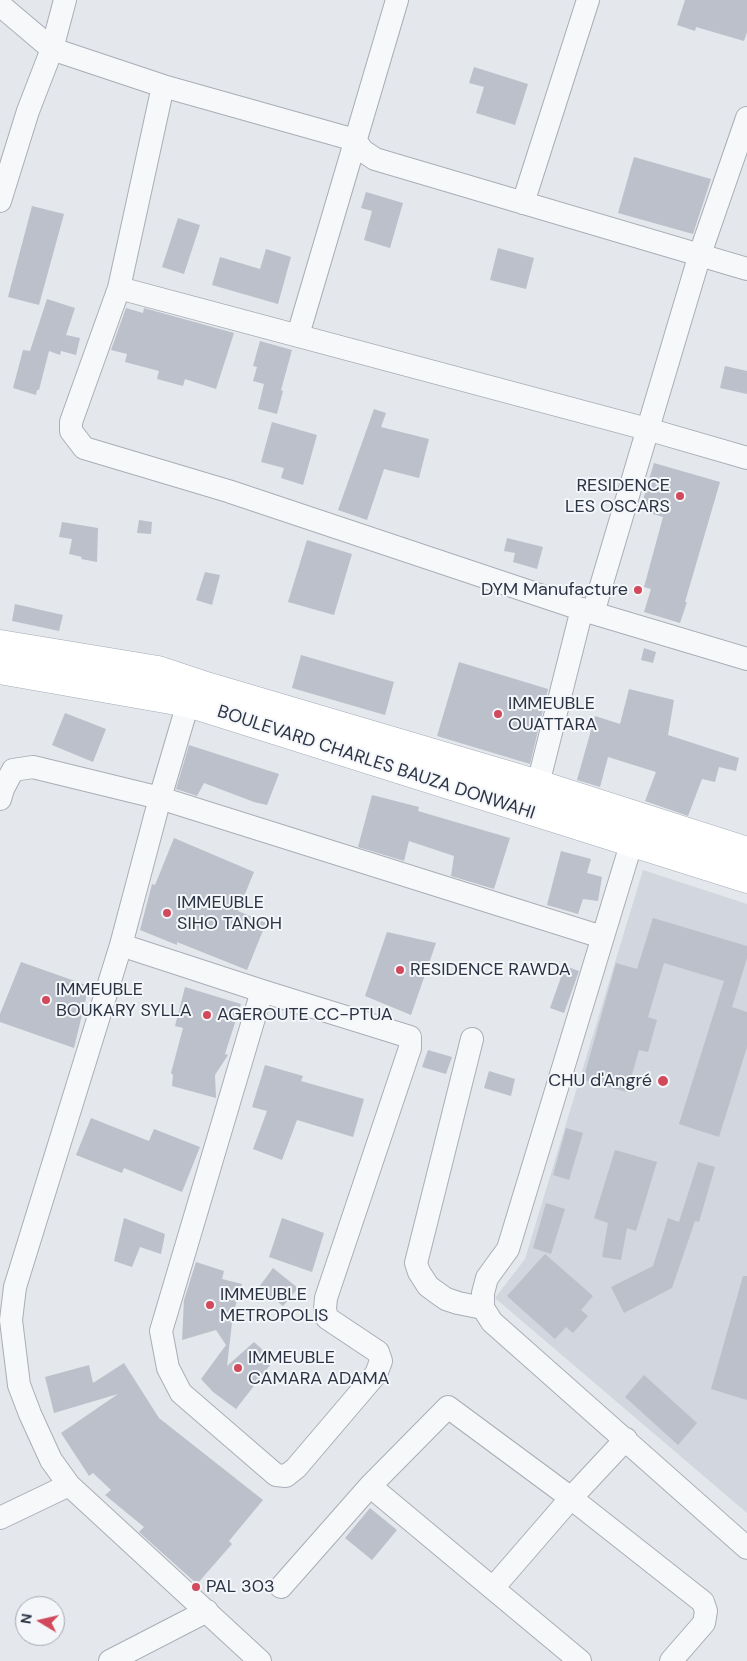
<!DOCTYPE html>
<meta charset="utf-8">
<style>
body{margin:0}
#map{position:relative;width:747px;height:1661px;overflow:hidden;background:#e4e7ec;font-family:"DM Sans",sans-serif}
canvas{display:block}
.north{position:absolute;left:15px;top:1596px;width:50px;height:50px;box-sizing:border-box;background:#f4f6f9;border:1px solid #a4a8b1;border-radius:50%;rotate:279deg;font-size:14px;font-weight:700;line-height:20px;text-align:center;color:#2b3445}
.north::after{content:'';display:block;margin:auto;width:18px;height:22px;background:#d1495b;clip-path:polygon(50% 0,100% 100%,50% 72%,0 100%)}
</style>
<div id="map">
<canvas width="747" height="1661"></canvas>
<div class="north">N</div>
</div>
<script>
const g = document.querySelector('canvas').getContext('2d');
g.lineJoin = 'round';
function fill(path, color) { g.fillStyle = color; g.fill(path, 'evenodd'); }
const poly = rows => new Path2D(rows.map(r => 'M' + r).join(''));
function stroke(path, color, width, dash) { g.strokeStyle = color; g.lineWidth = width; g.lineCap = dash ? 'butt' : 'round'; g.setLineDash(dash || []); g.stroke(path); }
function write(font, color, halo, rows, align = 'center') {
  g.font = font + ' "DM Sans",sans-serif'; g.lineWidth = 4; g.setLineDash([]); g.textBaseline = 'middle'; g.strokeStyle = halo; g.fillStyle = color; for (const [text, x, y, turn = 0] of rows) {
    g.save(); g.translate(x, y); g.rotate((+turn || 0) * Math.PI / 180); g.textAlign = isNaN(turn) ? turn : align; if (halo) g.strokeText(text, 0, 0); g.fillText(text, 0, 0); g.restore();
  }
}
fill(poly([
 [643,870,747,904,747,1513,495,1298,525,1259]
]), '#d2d6de');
fill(poly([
 [685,0,747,0,747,32,744,41,696,27,695,31,677,25],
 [474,67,528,84,515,125,476,113,484,87,469,83],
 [634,157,711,179,693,234,618,213],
 [366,192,403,203,390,248,364,240,372,211,361,208],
 [32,206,64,214,39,305,8,297],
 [178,218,200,225,184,274,162,267],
 [498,248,534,258,526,289,490,280],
 [266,249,291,257,278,304,212,285,220,257,260,269],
 [47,299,75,308,66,335,80,338,76,355,61,351,60,355,49,351,39,390,37,390,36,395,13,388,23,350,30,351],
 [126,308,143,313,144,308,234,333,216,389,185,379,183,386,157,379,159,371,125,362,127,354,111,350],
 [260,341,292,350,281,390,283,391,277,414,258,409,264,384,253,381,257,367,253,366],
 [725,366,747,371,747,394,720,388],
 [374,409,386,413,381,427,429,439,419,478,384,469,367,520,338,510],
 [272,422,317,435,303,485,281,478,284,468,261,462],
 [654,463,720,482,685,602,687,602,680,623,644,612,651,589,644,587,663,517,640,510],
 [139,520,152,522,151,534,137,533],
 [62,522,98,528,97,562,81,559,82,557,69,554,72,539,59,537],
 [507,538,543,547,537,569,513,562,515,553,504,551],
 [307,540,352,554,334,615,288,602],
 [205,572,220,575,212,605,196,600],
 [15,604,63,615,59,631,12,621],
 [644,648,656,652,653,663,641,660],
 [301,655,394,682,385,715,292,688],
 [459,662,548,689,530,764,437,736],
 [629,689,674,700,668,735,739,758,736,771,719,767,715,782,702,779,688,816,645,801,656,772,608,757,600,787,577,780,595,716,620,724],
 [65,713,106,729,93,762,52,745],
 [189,745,279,774,267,805,254,802,204,783,197,796,176,789],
 [372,795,419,807,418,811,510,838,494,889,451,876,454,856,409,841,404,861,358,847],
 [174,838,254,872,238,911,266,923,247,970,177,942,177,945,140,930,152,884,155,885],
 [561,851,591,859,587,873,602,877,598,901,583,899,578,914,547,905],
 [653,918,747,946,747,958,732,1007,747,1012,747,1047,719,1137,679,1124,724,981,664,963,648,1017,657,1020,648,1052,639,1050,627,1092,583,1080,616,963,637,969],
 [387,932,436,943,411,1015,365,996],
 [21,962,89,986,74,1048,0,1022,0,1014],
 [565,966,579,971,564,1013,550,1008],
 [185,987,241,1004,225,1054,228,1055,215,1075,216,1098,172,1086,173,1075,171,1073,183,1028,175,1026],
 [428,1050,452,1057,446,1074,422,1067],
 [265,1065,303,1076,301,1081,364,1099,353,1137,297,1120,282,1160,253,1149,267,1111,252,1107],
 [489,1071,515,1079,511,1096,484,1088],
 [91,1118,149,1141,154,1129,200,1147,182,1192,124,1168,122,1173,76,1155],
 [566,1128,583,1133,569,1180,553,1175],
 [615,1150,657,1162,636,1231,627,1228,621,1260,602,1257,608,1223,594,1218],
 [698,1162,715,1167,699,1222,695,1221,672,1288,624,1313,611,1287,653,1266,668,1218,679,1222],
 [546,1203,565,1209,551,1254,533,1248],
 [124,1218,165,1234,161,1254,140,1247,132,1267,114,1261],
 [282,1218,324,1233,312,1272,269,1257],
 [545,1254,593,1296,581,1310,588,1316,573,1333,566,1327,555,1339,507,1296],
 [196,1262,224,1271,222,1279,242,1284,233,1314,227,1366,254,1342,274,1360,236,1409,213,1392,201,1379,226,1345,216,1330,182,1340,184,1300],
 [273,1268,298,1288,283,1306,259,1287],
 [743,1276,747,1276,747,1400,711,1389],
 [124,1363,159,1418,263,1500,229,1541,232,1544,197,1584,139,1532,144,1527,105,1495,111,1490,93,1473,89,1476,61,1433,118,1394,54,1413,45,1377,89,1365,93,1383],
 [644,1375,697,1423,678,1445,625,1397],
 [370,1508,397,1530,372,1560,345,1538]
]), '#bbc0ca');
const minor = poly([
 [65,0,52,49,163,86,119,288,647,429,747,458],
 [0,5,52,49,28,111,0,201],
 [163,86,355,140,363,151,375,159,747,269],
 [523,203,588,0],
 [119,288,71,422,71,431,84,448,228,491,593,613,747,659],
 [298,335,397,0],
 [593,613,700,254,747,118],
 [188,703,160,798,121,945,15,1287,11,1320,19,1385,30,1414,51,1460,69,1485,260,1661],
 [538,784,582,609],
 [0,799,3,789,13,770,33,767,160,798,602,937],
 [636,828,508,1249,487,1278,483,1293,483,1308,492,1322,747,1548],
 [121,945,262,991,410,1037,410,1048,326,1298,325,1309,327,1318,378,1352,381,1361,376,1374,296,1468,286,1476,276,1475,181,1393,168,1368,161,1331,262,991],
 [472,1039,416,1263,419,1272,428,1286,436,1292,446,1299,458,1303,483,1308],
 [626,1439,571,1498,703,1602,706,1611,704,1623,671,1661],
 [370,1486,580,1661],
 [0,1518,69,1485],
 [281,1587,370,1486,448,1407,571,1498,493,1588],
 [110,1661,207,1611]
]);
const major = poly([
 [0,644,158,670,206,686,538,784,747,851],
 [0,670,188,703,747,879]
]);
stroke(minor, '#a9aeb7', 24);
stroke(major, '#a3abb8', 29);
stroke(minor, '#f7f8fa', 22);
stroke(major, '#fff', 28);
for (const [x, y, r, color] of [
 [680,496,5,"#d1495b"],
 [638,590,5,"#d1495b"],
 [498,714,5,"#d1495b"],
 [167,913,5,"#d1495b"],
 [400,970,5,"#d1495b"],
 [46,1000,5,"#d1495b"],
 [207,1015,5,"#d1495b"],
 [663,1081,6,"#d1495b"],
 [210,1305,5,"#d1495b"],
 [238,1368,5,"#d1495b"],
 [196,1587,5,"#d1495b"]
]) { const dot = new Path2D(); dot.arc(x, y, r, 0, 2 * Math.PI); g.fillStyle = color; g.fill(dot); stroke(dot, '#f4f6f9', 2); }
write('18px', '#2b3445', '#f4f6f9', [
 ["RESIDENCE",670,486,"right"],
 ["LES OSCARS",670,507,"right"],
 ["DYM Manufacture",628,590,"right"],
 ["IMMEUBLE",508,704],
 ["OUATTARA",508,725],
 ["IMMEUBLE",177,903],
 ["SIHO TANOH",177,924],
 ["RESIDENCE RAWDA",410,970],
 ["IMMEUBLE",56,990],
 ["BOUKARY SYLLA",56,1011],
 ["AGEROUTE CC-PTUA",217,1015],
 ["CHU d'Angré",652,1081,"right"],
 ["IMMEUBLE",220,1295],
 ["METROPOLIS",220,1316],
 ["IMMEUBLE",248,1358],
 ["CAMARA ADAMA",248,1379],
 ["PAL 303",206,1587]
], 'left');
write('18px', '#2b3445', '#f4f6f9', [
 ["BOULEVARD CHARLES BAUZA DONWAHI",376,763,18]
]);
</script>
